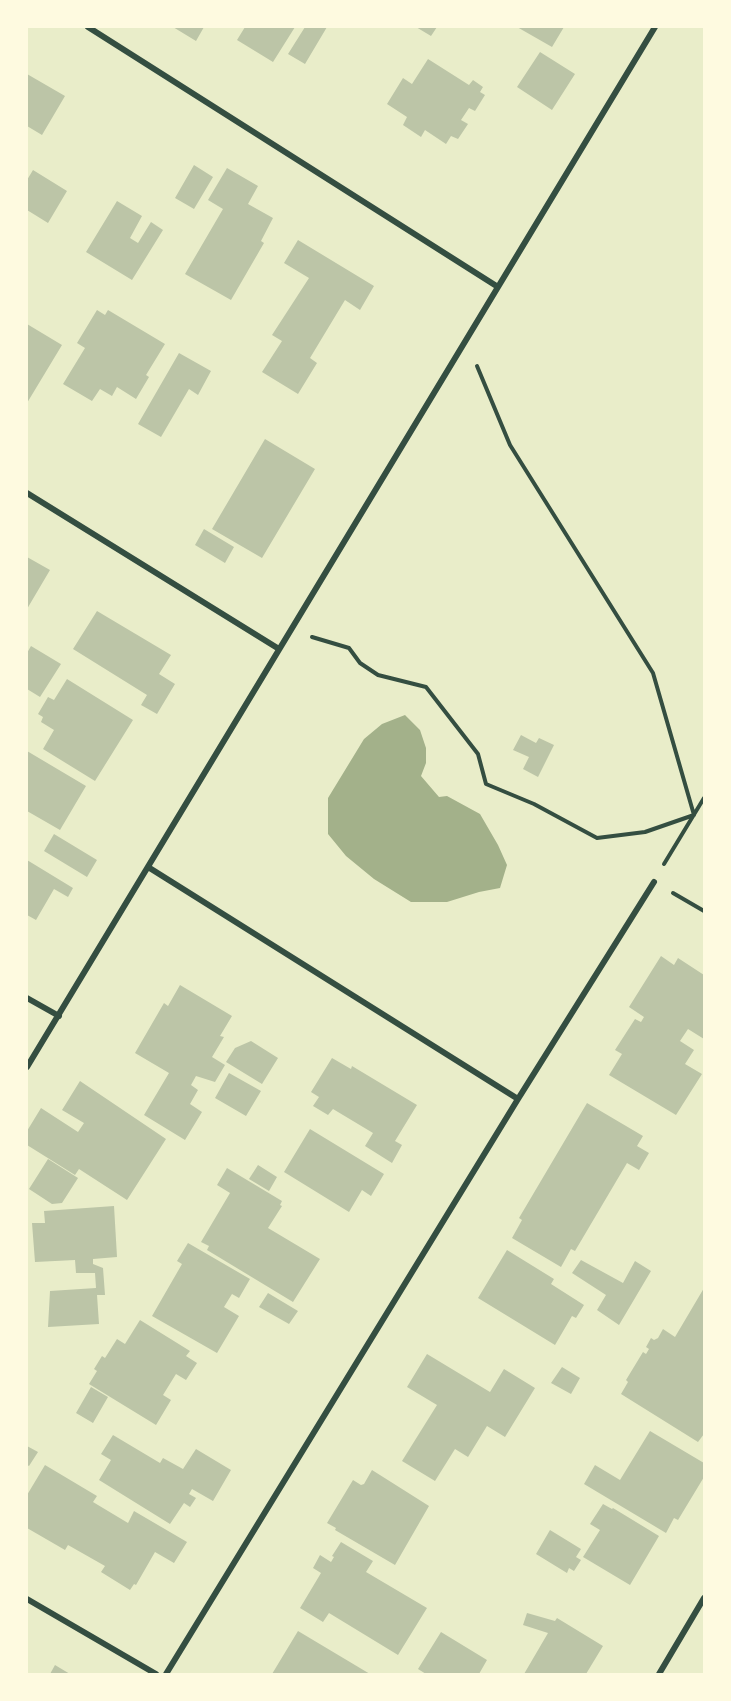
<!DOCTYPE html>
<style>
body{margin:0}
#map{position:relative;width:731px;height:1701px;overflow:hidden;background:#e9edc9;font-family:"Roboto Condensed",sans-serif}
canvas{display:block}
.frame{position:absolute;inset:0;border:28px solid #fefae0;pointer-events:none}
</style>
<div id="map">
<canvas width="731" height="1701"></canvas>
<div class="frame"></div>
</div>
<script>
const g = document.querySelector('canvas').getContext('2d');
g.lineJoin = 'round';
function fill(path, color) { g.fillStyle = color; g.fill(path, 'evenodd'); }
const poly = rows => new Path2D(rows.map(r => 'M' + r).join(''));
function stroke(path, color, width, dash) { g.strokeStyle = color; g.lineWidth = width; g.lineCap = dash ? 'butt' : 'round'; g.setLineDash(dash || []); g.stroke(path); }
fill(poly([
 [405,715,420,730,426,748,426,763,421,776,439,797,447,796,480,814,498,845,507,865,500,888,479,892,447,902,411,902,374,879,346,856,328,834,328,798,364,739,382,724]
]), '#a3b18a');
fill(poly([
 [173,27,204,27,196,41],
 [245,27,295,27,273,62,237,40],
 [305,27,327,27,305,64,288,54],
 [416,27,437,27,431,36],
 [517,27,564,27,552,47],
 [540,52,575,74,552,110,517,87],
 [428,59,469,85,473,80,483,87,480,92,485,95,475,111,469,108,461,120,468,124,458,139,451,136,446,144,425,130,421,137,403,125,407,117,387,104,403,78,412,84],
 [27,74,65,96,42,135,27,126],
 [194,165,213,177,194,209,175,198],
 [227,168,258,186,248,204,273,218,261,241,264,243,231,300,185,274,223,209,208,200],
 [33,170,67,191,48,223,27,210,27,180],
 [117,201,142,216,130,238,138,243,151,222,163,230,132,280,86,252],
 [298,240,374,286,360,310,345,300,310,358,317,363,298,394,262,372,282,341,272,335,309,278,284,263],
 [97,310,105,315,108,310,165,344,146,375,149,377,136,399,117,387,112,396,100,389,92,401,63,384,85,348,77,343],
 [27,324,62,345,27,403],
 [179,353,211,371,198,395,189,389,161,437,138,424],
 [265,439,315,469,262,558,212,529],
 [204,529,234,547,225,563,195,545],
 [27,557,50,570,27,609],
 [97,611,171,655,159,674,175,684,157,714,141,705,147,695,73,649],
 [31,646,61,664,40,697,27,689,27,653],
 [67,679,133,720,95,781,43,749,54,730,41,722,43,717,38,714,48,697,54,700],
 [521,735,536,743,539,738,554,745,538,777,523,769,529,757,513,750],
 [27,751,86,786,60,830,27,811],
 [54,834,97,860,87,877,44,851],
 [27,860,73,888,68,897,54,889,36,920,27,915],
 [661,956,674,965,678,958,704,975,704,1039,688,1029,680,1041,694,1050,685,1064,702,1074,676,1115,609,1075,622,1054,615,1050,635,1019,641,1022,644,1017,629,1007],
 [180,985,232,1016,220,1036,224,1037,212,1057,225,1065,215,1082,196,1076,191,1085,198,1090,190,1104,202,1112,185,1140,144,1115,169,1073,135,1053,164,1003,168,1006],
 [251,1041,278,1058,262,1084,226,1062,235,1048],
 [332,1058,351,1069,352,1066,417,1105,395,1141,402,1145,392,1163,365,1146,373,1133,333,1109,328,1115,313,1106,319,1097,311,1092],
 [229,1073,261,1091,246,1116,215,1098],
 [80,1081,166,1139,127,1200,79,1169,75,1175,27,1145,27,1131,41,1108,78,1132,84,1123,62,1110],
 [587,1103,643,1136,637,1146,649,1153,639,1170,627,1163,575,1251,571,1249,561,1267,512,1238,522,1220,519,1218],
 [310,1129,384,1174,371,1196,362,1190,349,1212,284,1172],
 [48,1159,78,1178,62,1203,52,1204,29,1189],
 [258,1165,277,1177,269,1191,249,1179],
 [227,1168,282,1201,280,1205,282,1206,268,1228,320,1259,293,1302,207,1250,209,1246,201,1242,230,1193,217,1185],
 [114,1206,117,1257,93,1259,93,1264,103,1268,105,1295,97,1295,99,1324,48,1327,50,1291,96,1288,95,1273,76,1273,75,1260,35,1262,32,1223,45,1223,44,1211],
 [188,1243,250,1279,239,1298,232,1294,224,1307,239,1316,217,1353,152,1316,182,1264,177,1261],
 [507,1250,554,1279,551,1284,584,1305,576,1318,572,1316,555,1345,478,1298],
 [581,1260,623,1283,635,1261,651,1271,619,1325,597,1310,606,1295,572,1273],
 [704,1288,704,1434,698,1442,621,1394,628,1382,626,1380,643,1352,646,1354,649,1349,646,1347,651,1338,654,1340,658,1338,663,1329,675,1337],
 [268,1293,298,1311,289,1324,259,1307],
 [140,1320,190,1351,186,1356,197,1363,186,1380,176,1374,163,1395,171,1400,156,1425,89,1384,97,1371,94,1369,102,1356,105,1358,117,1339,125,1344],
 [427,1354,490,1392,504,1369,535,1388,505,1437,487,1426,468,1457,455,1449,435,1481,402,1461,437,1405,407,1387],
 [562,1367,580,1378,571,1394,551,1383],
 [91,1387,108,1397,93,1423,76,1413],
 [650,1431,704,1463,704,1477,678,1520,674,1518,666,1533,584,1484,595,1465,620,1480],
 [113,1435,160,1463,163,1458,183,1469,196,1449,231,1470,213,1501,192,1489,189,1494,196,1498,190,1507,184,1503,170,1524,99,1480,111,1460,101,1454],
 [27,1446,38,1452,29,1466,27,1465],
 [45,1465,97,1496,93,1502,128,1523,134,1511,187,1542,174,1563,155,1552,136,1585,134,1584,130,1590,101,1572,105,1566,68,1545,65,1550,27,1528,27,1495],
 [372,1470,429,1506,395,1565,335,1530,336,1528,327,1523,353,1480,361,1485,364,1484],
 [603,1504,612,1509,613,1508,659,1536,630,1585,583,1557,600,1530,590,1524],
 [550,1530,581,1549,576,1557,581,1560,574,1571,569,1568,567,1573,536,1554],
 [341,1542,373,1561,366,1572,427,1608,398,1655,329,1613,323,1622,300,1608,321,1573,313,1568,320,1555,331,1562,334,1557,332,1556],
 [527,1613,555,1621,557,1618,603,1646,586,1674,524,1674,548,1633,523,1625],
 [298,1631,370,1674,272,1674],
 [441,1632,487,1660,479,1674,426,1674,418,1669],
 [55,1665,70,1674,50,1674]
]), '#bcc5a7');
stroke(poly([
 [312,637,349,648,360,663,378,675,426,687,478,754,486,784,534,804,597,838,645,832,694,815,653,673,510,445,477,366],
 [664,864,704,798],
 [673,893,704,911]
]), '#344e41', 4);
stroke(poly([
 [88,27,498,287],
 [27,493,279,649],
 [148,867,518,1099],
 [27,998,59,1016],
 [27,1067,655,27],
 [27,1599,156,1674],
 [166,1674,518,1099,654,882],
 [659,1674,704,1598]
]), '#344e41', 6);
</script>
